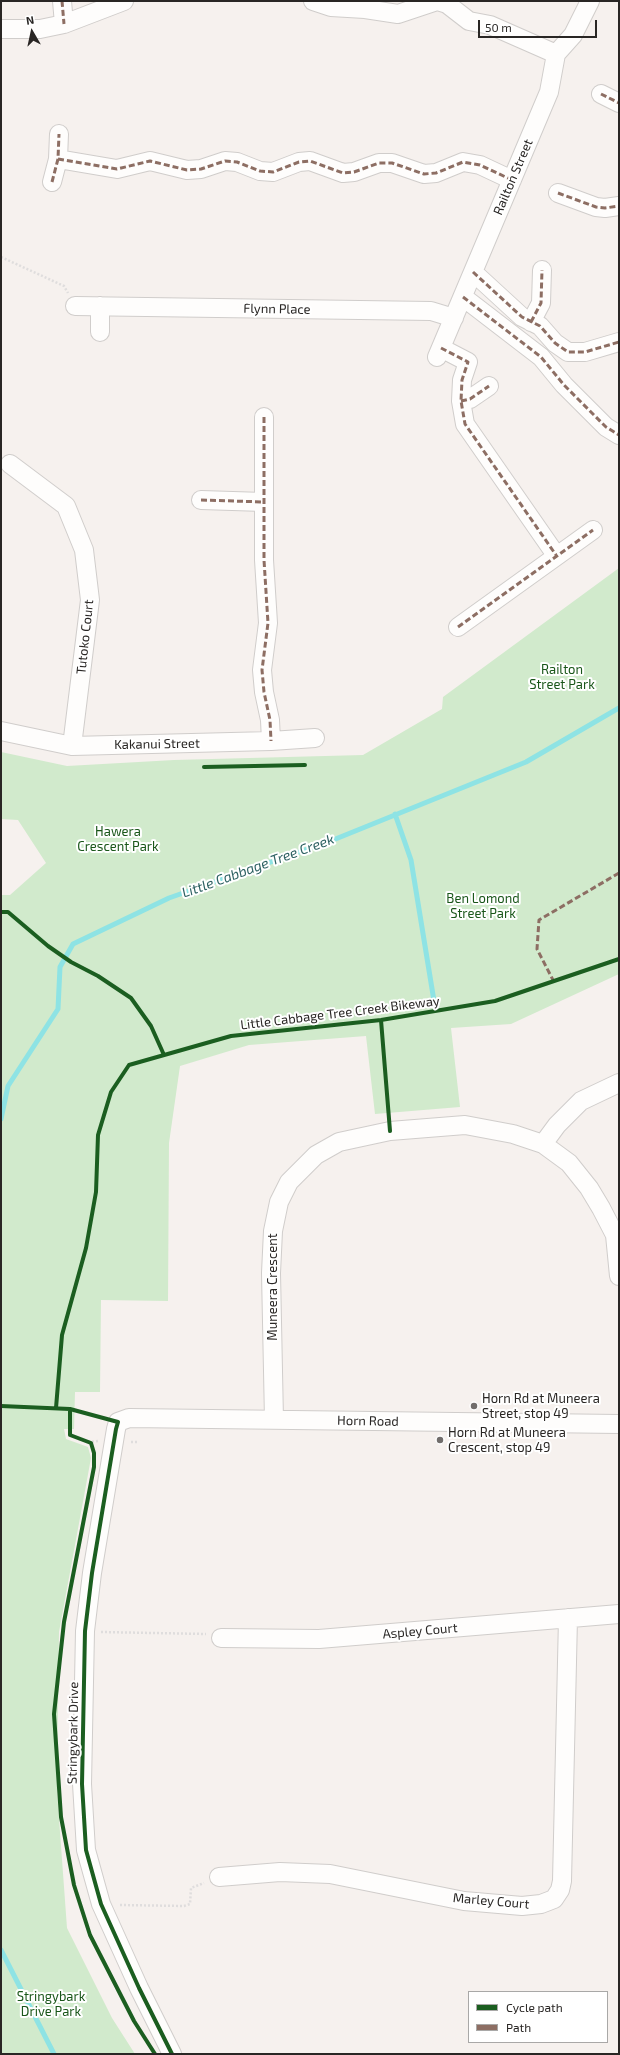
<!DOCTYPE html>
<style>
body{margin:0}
#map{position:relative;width:620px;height:2055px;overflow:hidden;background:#f6f1ee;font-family:"Exo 2",sans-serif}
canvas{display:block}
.frame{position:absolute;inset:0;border:2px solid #292624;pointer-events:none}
.legend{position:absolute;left:468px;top:1991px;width:140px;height:52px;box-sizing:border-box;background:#fff;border:1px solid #a9a8a7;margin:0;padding:5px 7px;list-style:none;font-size:12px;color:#292624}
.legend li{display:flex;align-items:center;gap:8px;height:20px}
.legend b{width:20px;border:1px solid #a9a8a7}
.north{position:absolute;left:12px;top:12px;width:40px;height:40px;-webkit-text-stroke:3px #fff;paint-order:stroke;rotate:351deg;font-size:11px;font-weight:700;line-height:16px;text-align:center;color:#292624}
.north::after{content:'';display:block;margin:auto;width:14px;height:18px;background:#292624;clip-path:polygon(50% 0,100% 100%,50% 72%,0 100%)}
.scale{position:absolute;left:478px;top:20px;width:119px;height:18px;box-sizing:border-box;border:2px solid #292624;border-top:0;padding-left:5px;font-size:12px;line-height:14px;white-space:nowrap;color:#292624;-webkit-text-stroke:3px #fff;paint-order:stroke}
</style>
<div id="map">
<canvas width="620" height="2055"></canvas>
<div class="frame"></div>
<ul class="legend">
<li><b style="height:5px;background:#1b5e20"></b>Cycle path</li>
<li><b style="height:5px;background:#8d6e63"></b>Path</li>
</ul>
<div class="north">N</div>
<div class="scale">50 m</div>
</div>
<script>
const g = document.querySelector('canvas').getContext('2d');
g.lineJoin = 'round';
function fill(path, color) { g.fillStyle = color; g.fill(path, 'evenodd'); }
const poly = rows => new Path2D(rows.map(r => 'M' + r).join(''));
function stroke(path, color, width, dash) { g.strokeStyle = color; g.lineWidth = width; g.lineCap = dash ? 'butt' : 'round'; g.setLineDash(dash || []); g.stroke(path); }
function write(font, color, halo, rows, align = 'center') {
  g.font = font + ' "Exo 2",sans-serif'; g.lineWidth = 4; g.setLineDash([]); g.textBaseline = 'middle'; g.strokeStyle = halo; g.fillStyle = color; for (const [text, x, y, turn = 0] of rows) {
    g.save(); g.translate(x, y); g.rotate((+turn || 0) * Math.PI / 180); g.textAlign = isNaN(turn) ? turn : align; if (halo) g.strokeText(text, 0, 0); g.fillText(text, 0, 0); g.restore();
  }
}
fill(poly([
 [619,568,619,974,511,1024,451,1028,460,1107,375,1114,366,1036,249,1045,180,1066,169,1143,168,1301,101,1300,100,1392,75,1392,74,1429,64,1429,66,1439,88,1447,91,1458,59,1632,57,1791,67,1928,112,2018,135,2054,1,2054,1,895,10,895,46,863,18,820,1,819,1,752,67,766,174,760,363,755,442,709,443,697]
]), '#d1eacc');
stroke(poly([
 [395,814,411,860,434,1001],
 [1,1119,8,1086,58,1009,60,967,73,944,169,898,333,840,526,762,619,708],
 [1,1950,54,2054]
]), '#8ee3e4', 5);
const minor = poly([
 [62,1,64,24],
 [313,1,331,7,365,9,398,14,437,1,447,4,469,21,490,25,556,54],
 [1,29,40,29,64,24,124,1],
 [601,94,619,103],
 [58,159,117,169,150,161,187,170,201,169,225,161,237,162,260,171,273,172,299,162,310,161,343,173,354,172,379,163,392,163,424,174,436,173,463,162,480,165,512,180],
 [52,182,58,159,59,134],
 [558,193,596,207,605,208,619,206],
 [473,272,522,317,540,326,555,343,568,352,585,352,619,342],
 [463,297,541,357,564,385,606,427,619,435],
 [75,306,431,311,454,318],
 [100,306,100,332],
 [531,322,541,303,542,270],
 [441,348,468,362,462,380,461,401,465,424,556,555],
 [437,357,549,92,556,54,573,35,590,1],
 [461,401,470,399,489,386],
 [264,417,264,560,268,623,262,670,264,692,270,720,271,741],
 [10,464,66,506,84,550,90,600,72,746],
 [201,500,264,502],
 [458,627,593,530],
 [1,731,72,746,271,741,315,738],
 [543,1144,557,1125,581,1101,619,1083],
 [274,1420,271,1273,273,1231,279,1202,289,1182,316,1155,339,1142,390,1131,465,1125,513,1134,543,1144,569,1163,589,1188,601,1208,615,1235,619,1276],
 [221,1638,319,1639,619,1614],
 [219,1877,280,1872,330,1874,464,1901,522,1906,541,1904,554,1899,560,1890,562,1881,568,1618],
 [172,2054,139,1988,101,1904,86,1850,82,1784,85,1631,92,1573,116,1429,118,1422,129,1418,619,1424]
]);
stroke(minor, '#d0cdcb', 20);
stroke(poly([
 [1,257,64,286,68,293],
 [88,1442,98,1441],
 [131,1442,139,1442],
 [101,1632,206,1634],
 [120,1905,184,1906,190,1904,191,1888,204,1883]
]), '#dfdddd', 2.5, [2, 2]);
stroke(minor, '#fefdfc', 18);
stroke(poly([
 [62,1,64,24],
 [601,94,619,103],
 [58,159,117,169,150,161,187,170,201,169,225,161,237,162,260,171,273,172,299,162,310,161,343,173,354,172,379,163,392,163,424,174,436,173,463,162,480,165,512,180],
 [52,182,58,159,59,134],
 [558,193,596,207,605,208,619,206],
 [473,272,522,317,540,326,555,343,568,352,585,352,619,342],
 [463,297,541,357,564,385,606,427,619,435],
 [531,322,541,303,542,270],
 [441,348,468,362,462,380,461,401,465,424,556,555],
 [461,401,470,399,489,386],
 [264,417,264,560,268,623,262,670,264,692,270,720,271,741],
 [201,500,264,502],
 [458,627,593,530],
 [554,982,537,949,539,920,619,873]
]), '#8d6e63', 3, [6, 3]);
stroke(poly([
 [204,767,305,765],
 [1,912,8,912,48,946,71,962,98,976,131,998,151,1026,164,1055],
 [381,1020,390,1131],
 [1,1406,70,1409,70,1435,91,1443,94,1453,94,1467,64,1622,54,1714,61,1817,74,1885,90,1935,134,2021,155,2054],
 [56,1408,62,1335,86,1248,96,1192,98,1135,111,1092,129,1065,231,1036,381,1020,495,1001,619,959],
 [70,1409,118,1422,116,1429,92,1573,85,1631,82,1784,86,1850,101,1904,139,1988,172,2054]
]), '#1b5e20', 4);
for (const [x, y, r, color] of [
 [474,1406,4,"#716d6b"],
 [440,1440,4,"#716d6b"]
]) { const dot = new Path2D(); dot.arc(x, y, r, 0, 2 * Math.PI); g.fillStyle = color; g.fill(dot); stroke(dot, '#fff', 1.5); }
write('13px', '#292624', '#fff', [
 ["Railton Street",513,177,-67],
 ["Flynn Place",277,309,1],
 ["Tutoko Court",85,637,-84],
 ["Kakanui Street",157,744,-1],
 ["Little Cabbage Tree Creek Bikeway",340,1013,-7],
 ["Muneera Crescent",273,1287,-90],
 ["Horn Road",368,1421,1],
 ["Aspley Court",420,1631,-5],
 ["Stringybark Drive",73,1733,-89],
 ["Marley Court",491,1901,5]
]);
write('13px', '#195619', '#fff', [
 ["Railton",562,670],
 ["Street Park",562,685],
 ["Hawera",118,832],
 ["Crescent Park",118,847],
 ["Ben Lomond",483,899],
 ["Street Park",483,914],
 ["Stringybark",51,1997],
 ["Drive Park",51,2012]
]);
write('13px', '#292624', '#fff', [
 ["Horn Rd at Muneera",482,1399],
 ["Street, stop 49",482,1414],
 ["Horn Rd at Muneera",448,1433],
 ["Crescent, stop 49",448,1448]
], 'left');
write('italic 14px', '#2d6162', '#fff', [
 ["Little Cabbage Tree Creek",258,866,-20]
]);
</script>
